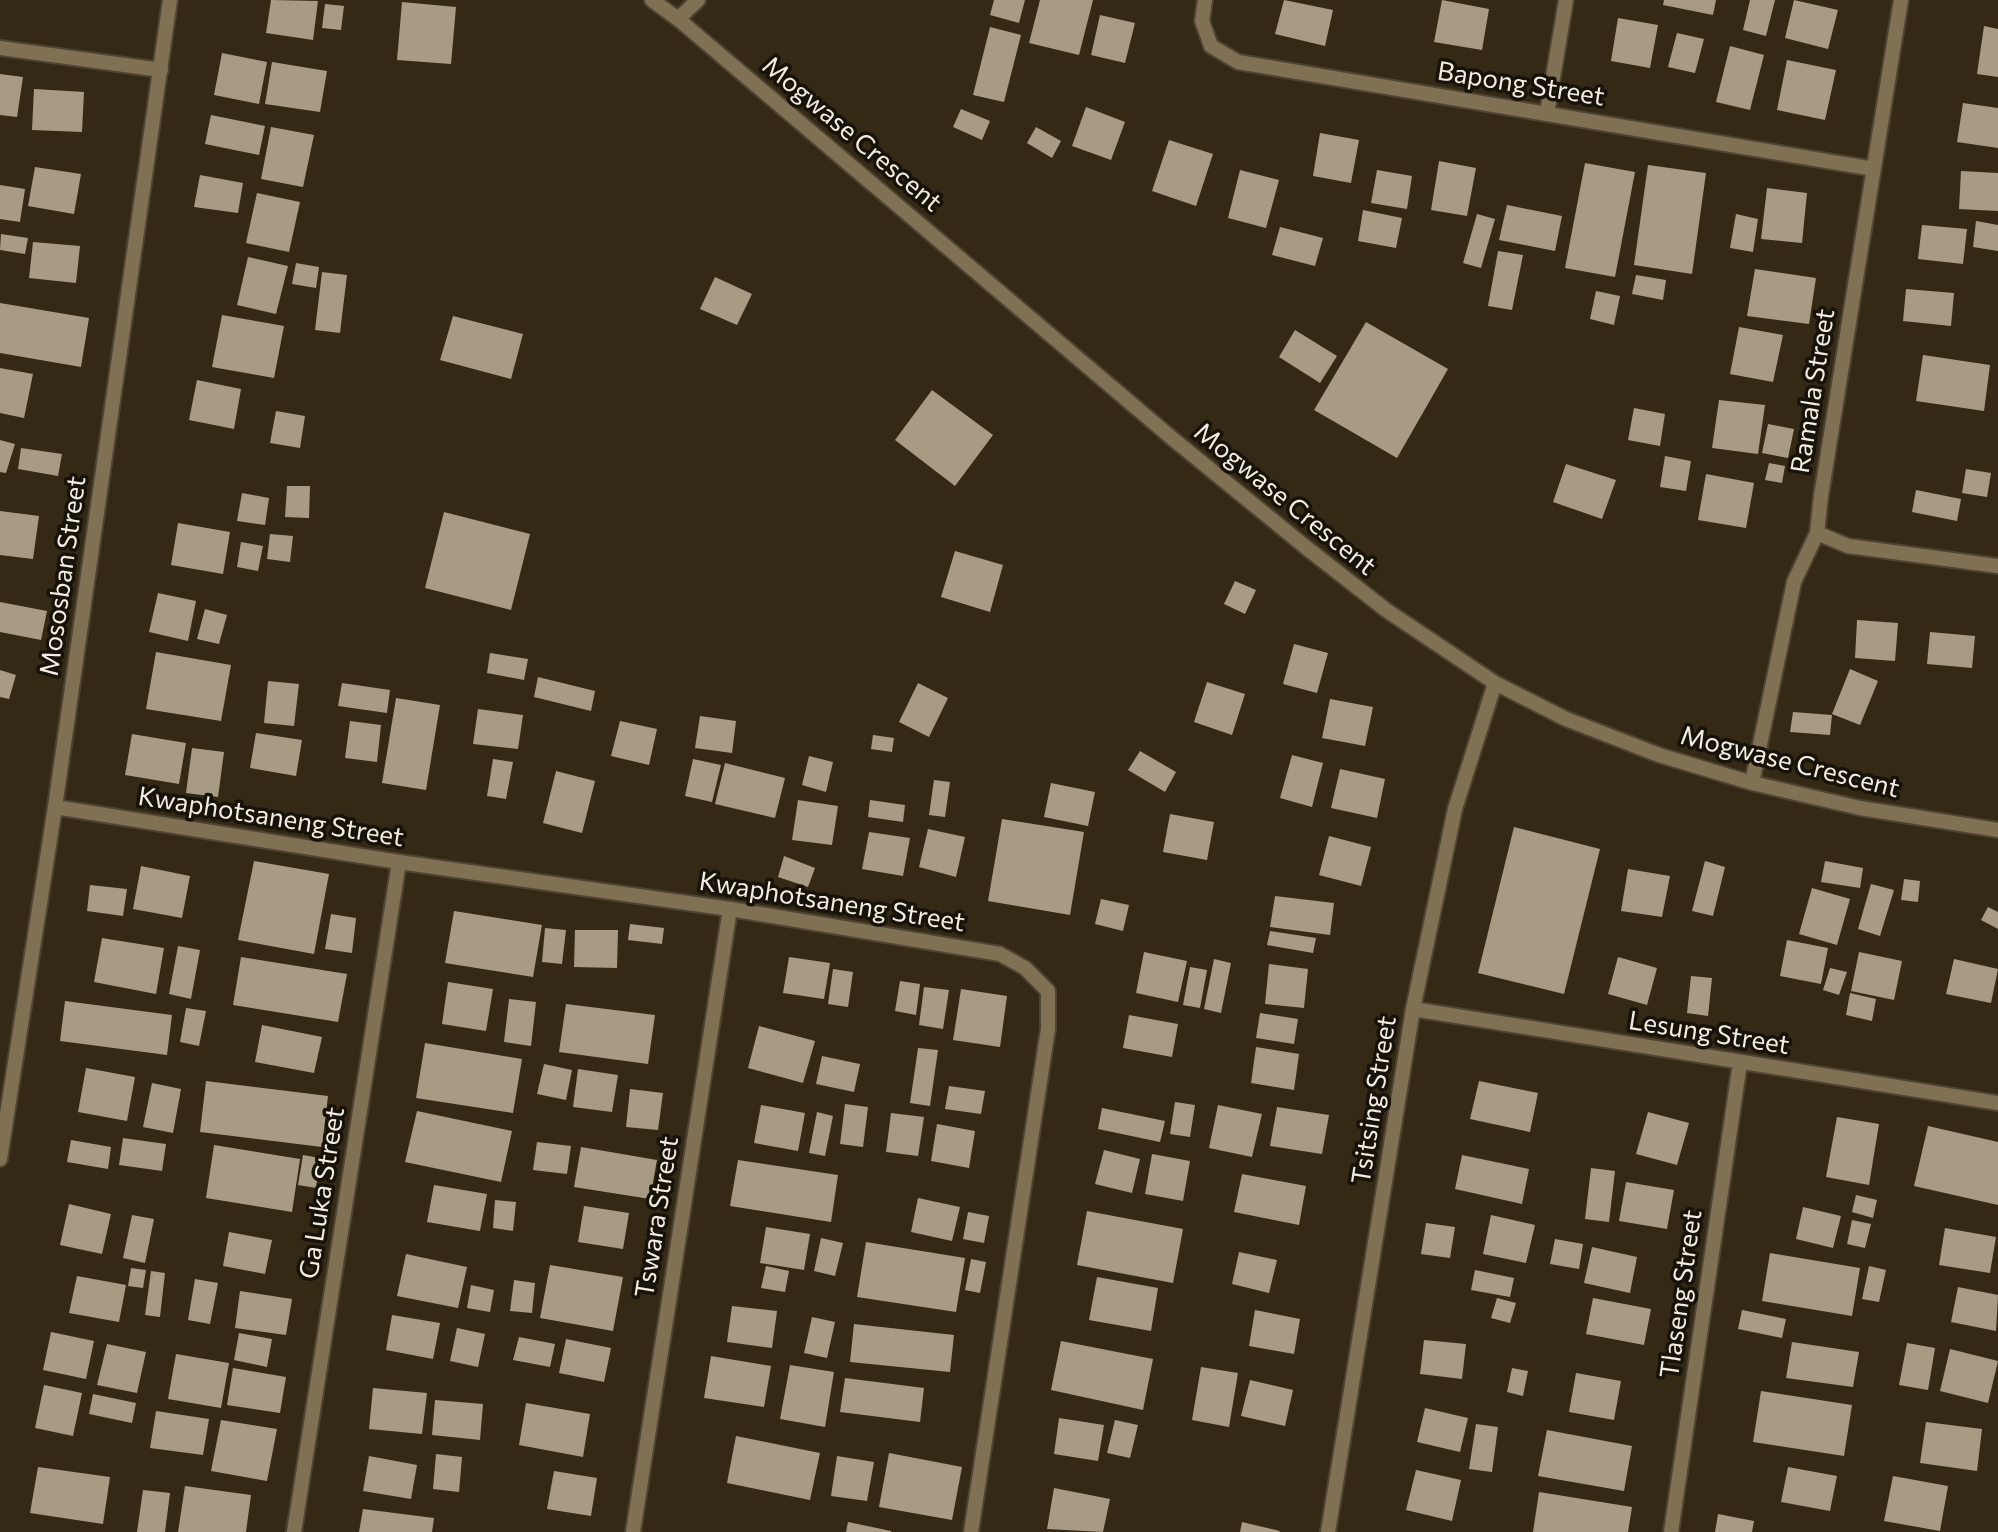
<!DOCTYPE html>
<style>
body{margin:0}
canvas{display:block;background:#332915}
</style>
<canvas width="1998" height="1532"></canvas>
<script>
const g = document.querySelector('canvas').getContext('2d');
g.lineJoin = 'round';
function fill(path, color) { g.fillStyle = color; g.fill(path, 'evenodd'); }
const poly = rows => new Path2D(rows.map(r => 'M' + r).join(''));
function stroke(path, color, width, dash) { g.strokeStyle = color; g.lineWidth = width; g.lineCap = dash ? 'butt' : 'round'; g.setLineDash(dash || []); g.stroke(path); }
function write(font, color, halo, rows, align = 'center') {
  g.font = font + ' Commissioner,sans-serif'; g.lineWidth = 7; g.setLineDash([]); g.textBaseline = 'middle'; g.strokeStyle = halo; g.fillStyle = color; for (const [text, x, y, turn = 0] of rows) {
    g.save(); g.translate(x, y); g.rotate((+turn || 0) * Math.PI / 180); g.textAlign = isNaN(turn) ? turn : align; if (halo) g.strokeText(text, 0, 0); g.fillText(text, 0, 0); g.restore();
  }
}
fill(poly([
 [271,0,318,1,313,40,266,33],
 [994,0,1025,0,1019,23,990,15],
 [1040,0,1093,0,1079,55,1029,43],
 [1284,0,1333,10,1325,46,1275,34],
 [1442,0,1489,9,1482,50,1434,42],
 [1664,0,1716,0,1713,15,1663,5],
 [1750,0,1775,0,1766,36,1743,30],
 [1794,0,1838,10,1828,49,1785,38],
 [402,2,456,7,451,64,397,60],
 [325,4,344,6,341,30,322,28],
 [1100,15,1135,23,1125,63,1091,55],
 [1618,18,1658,25,1650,68,1611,61],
 [1984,26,1998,29,1998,77,1977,74],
 [990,27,1021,35,1004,102,973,95],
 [1677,33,1704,39,1695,73,1668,67],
 [1730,46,1764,55,1750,110,1716,102],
 [222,53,267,62,259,104,214,95],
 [1787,60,1836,70,1825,120,1777,110],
 [272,62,327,71,320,112,265,104],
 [0,74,23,77,17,117,0,115],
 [34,89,84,92,82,132,32,130],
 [1963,103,1998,108,1998,148,1957,142],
 [1086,107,1125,122,1111,160,1072,146],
 [961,109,990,121,982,140,953,127],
 [211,115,265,126,259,155,205,144],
 [271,127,314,135,303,187,261,179],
 [1036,127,1061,141,1052,158,1027,143],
 [1320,133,1359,140,1351,183,1313,176],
 [1169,140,1213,154,1196,206,1152,191],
 [1439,161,1476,168,1467,216,1431,210],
 [1585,163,1635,172,1615,277,1565,268],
 [1648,165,1706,173,1692,274,1634,265],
 [35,167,81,174,74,214,28,206],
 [1240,170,1279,180,1266,228,1228,218],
 [1377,170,1412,176,1407,209,1371,203],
 [1961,171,1998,173,1998,211,1959,209],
 [200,175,243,183,238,213,194,207],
 [0,185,25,189,20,222,0,219],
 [1767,188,1807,193,1802,243,1761,239],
 [257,193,300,202,289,252,246,243],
 [1507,205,1562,216,1555,251,1499,240],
 [1363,210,1402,218,1396,248,1358,241],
 [1477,214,1495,219,1481,268,1463,263],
 [1736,214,1758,219,1753,252,1730,248],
 [1976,221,1998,225,1998,251,1973,247],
 [1922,225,1967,229,1963,264,1918,259],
 [1280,227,1323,238,1315,266,1272,255],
 [1,234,28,238,25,254,0,250],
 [33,242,80,246,76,283,29,278],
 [1498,251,1523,255,1512,310,1488,306],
 [248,257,288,266,276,314,237,305],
 [296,263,319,267,316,288,292,284],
 [1755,269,1816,278,1809,324,1747,316],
 [322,272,347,275,340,333,315,330],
 [1636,275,1666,280,1663,300,1632,294],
 [715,277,752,294,737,325,700,309],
 [1906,289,1954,293,1951,326,1903,321],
 [1596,291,1620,296,1614,325,1590,319],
 [0,303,89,318,81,367,0,353],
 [222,315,284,326,274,378,212,367],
 [453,316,523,334,511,379,440,360],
 [1366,322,1448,369,1397,458,1314,410],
 [1739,327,1783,335,1773,382,1730,374],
 [1295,330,1337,356,1320,383,1279,357],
 [1923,355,1990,365,1984,411,1916,401],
 [0,368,33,374,24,418,0,413],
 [197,380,241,389,234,429,189,420],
 [932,390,993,435,955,486,895,440],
 [1719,400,1765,405,1758,454,1712,448],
 [1634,408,1665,414,1660,446,1628,440],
 [276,411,305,416,300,448,270,443],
 [1768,424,1794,429,1788,458,1762,453],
 [0,440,15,444,6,473,0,472],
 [21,448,62,454,58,476,18,469],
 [1665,456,1691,461,1686,491,1660,487],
 [1769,463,1785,466,1782,483,1765,480],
 [1566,464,1616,480,1602,519,1553,502],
 [1966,469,1991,473,1987,497,1962,493],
 [1706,474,1754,483,1746,528,1698,520],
 [287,486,310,486,309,518,285,517],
 [1916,490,1961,499,1957,521,1912,512],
 [242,493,269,498,265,525,237,521],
 [0,511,39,516,33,559,0,555],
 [444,512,530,534,511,610,425,588],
 [178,523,230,532,223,574,171,565],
 [270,534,293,536,290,562,267,559],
 [241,542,263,546,258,571,237,567],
 [955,551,1003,565,990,612,941,597],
 [1235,581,1256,590,1245,614,1224,604],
 [158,593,196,601,188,641,149,632],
 [0,602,47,611,41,640,0,632],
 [205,609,227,615,219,644,197,639],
 [1857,620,1898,623,1895,661,1855,658],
 [1930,632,1975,636,1972,668,1927,664],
 [1294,644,1328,653,1317,693,1283,684],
 [156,652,231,665,221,721,146,709],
 [490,653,528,659,524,680,487,673],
 [1850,669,1878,681,1860,725,1832,714],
 [0,670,16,675,9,699,0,697],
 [538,677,595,691,591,711,534,697],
 [268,681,299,684,294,726,264,723],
 [1207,682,1245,694,1232,735,1194,722],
 [342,683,390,690,387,713,338,706],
 [918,683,948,698,929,737,899,722],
 [396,698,440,705,426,790,382,783],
 [1330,699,1373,707,1365,746,1322,738],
 [478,709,523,715,518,749,473,744],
 [1793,712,1832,715,1830,735,1790,732],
 [700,716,736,721,732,753,695,748],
 [350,721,381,725,377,762,345,758],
 [620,721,657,729,649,765,611,756],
 [256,733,302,740,296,776,250,768],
 [132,734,186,743,179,784,125,775],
 [873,735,894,738,892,752,871,749],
 [192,748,224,752,218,797,186,793],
 [1140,751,1176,772,1165,792,1128,770],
 [1292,755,1323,763,1312,807,1280,798],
 [809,756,833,762,826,792,802,785],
 [493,759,513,762,506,799,487,796],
 [693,759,721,765,712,802,685,796],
 [725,763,785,778,775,818,715,804],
 [1340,769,1385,779,1377,818,1331,808],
 [556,771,595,781,582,833,543,823],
 [934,780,950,782,945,817,929,815],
 [1051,783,1095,792,1088,826,1044,817],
 [798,800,838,806,832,845,792,840],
 [870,800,905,805,903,822,868,817],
 [1170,814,1214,822,1207,860,1163,852],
 [1002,819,1084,832,1070,915,988,901],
 [1514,827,1600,849,1564,994,1478,973],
 [928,829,965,837,956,877,919,867],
 [869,832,910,838,903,876,862,869],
 [1329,836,1371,847,1361,886,1319,875],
 [784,856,815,868,808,887,778,877],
 [254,861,329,874,314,954,238,940],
 [1705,861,1725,867,1713,916,1692,911],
 [1825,861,1863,868,1860,888,1821,882],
 [141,866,190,876,182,918,133,909],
 [1628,869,1670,876,1662,917,1621,911],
 [1904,879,1920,881,1918,902,1901,900],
 [1871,884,1894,890,1880,936,1858,929],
 [90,885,127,889,123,916,87,911],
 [1812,888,1850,899,1837,945,1799,934],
 [1275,896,1334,903,1330,935,1270,927],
 [1101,899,1129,905,1123,931,1095,924],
 [1988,907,1998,912,1998,929,1981,920],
 [454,911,542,925,533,977,445,963],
 [331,914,356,918,352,953,325,949],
 [630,924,664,928,662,944,628,940],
 [545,928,566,930,562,964,542,962],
 [575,930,618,930,617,968,574,967],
 [1270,931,1316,938,1313,953,1267,945],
 [102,938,164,948,156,994,94,982],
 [1787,940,1828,948,1821,984,1780,976],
 [178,946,200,950,191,999,169,994],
 [1144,952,1187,961,1178,1002,1136,993],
 [1859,952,1902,961,1894,1000,1851,991],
 [241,957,347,974,338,1022,233,1005],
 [789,957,830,963,824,999,783,993],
 [1618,957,1657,968,1647,1005,1608,994],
 [1214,959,1231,963,1221,1013,1204,1009],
 [1954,959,1998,969,1991,1003,1946,994],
 [1269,964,1308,969,1304,1008,1265,1004],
 [1190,967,1207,970,1200,1008,1183,1005],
 [1830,968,1847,972,1839,995,1823,990],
 [833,969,853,972,848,1007,828,1004],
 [1691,976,1712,978,1708,1016,1687,1013],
 [900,981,920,984,916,1015,895,1011],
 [448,982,493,989,486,1031,442,1024],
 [924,987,949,990,943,1029,919,1025],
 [961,989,1007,996,1000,1047,953,1040],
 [1850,993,1876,999,1872,1021,1846,1015],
 [509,999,536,1002,531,1046,504,1042],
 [65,1001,172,1015,167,1055,60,1041],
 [566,1004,655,1015,648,1064,559,1052],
 [186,1008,206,1011,199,1046,180,1042],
 [1260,1013,1298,1019,1294,1044,1256,1038],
 [1129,1015,1178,1024,1172,1057,1123,1048],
 [262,1025,322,1037,314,1073,255,1062],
 [759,1026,815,1041,803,1083,748,1068],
 [425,1043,522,1059,513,1113,416,1098],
 [1256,1047,1299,1054,1294,1090,1251,1083],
 [918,1048,938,1050,930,1106,910,1103],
 [822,1056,860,1064,854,1092,816,1084],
 [544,1064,572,1070,566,1100,537,1094],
 [86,1068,135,1077,127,1121,78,1112],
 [578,1069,618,1075,612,1112,573,1107],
 [206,1081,328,1096,322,1147,200,1132],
 [1479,1081,1538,1093,1530,1132,1470,1119],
 [152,1083,181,1089,173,1133,143,1127],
 [949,1086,985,1091,981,1114,945,1109],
 [630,1089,663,1093,658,1130,626,1127],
 [1175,1102,1195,1105,1190,1137,1170,1134],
 [845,1104,868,1107,863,1147,840,1144],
 [761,1105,805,1113,798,1151,754,1143],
 [1218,1105,1262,1114,1252,1157,1209,1148],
 [1277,1107,1329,1115,1322,1154,1270,1146],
 [1102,1108,1165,1121,1160,1142,1098,1129],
 [417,1111,512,1131,501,1182,405,1162],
 [817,1112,833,1116,825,1156,809,1153],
 [1648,1112,1689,1123,1677,1165,1636,1154],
 [891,1113,924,1117,918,1156,886,1152],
 [1837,1117,1879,1124,1869,1185,1826,1177],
 [937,1124,975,1131,969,1168,931,1161],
 [1928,1126,1998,1142,1998,1205,1914,1186],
 [123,1138,166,1144,162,1171,119,1165],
 [71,1140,111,1147,108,1169,67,1162],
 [537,1142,571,1146,567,1174,533,1170],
 [214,1145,300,1159,292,1212,206,1198],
 [581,1147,657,1160,650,1199,574,1187],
 [1104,1150,1140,1159,1132,1193,1095,1184],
 [1152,1154,1190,1161,1183,1201,1145,1194],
 [303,1155,320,1158,316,1188,298,1185],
 [1462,1155,1529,1169,1522,1204,1455,1189],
 [738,1160,838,1175,831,1222,730,1206],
 [1591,1168,1615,1171,1609,1222,1585,1219],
 [1242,1174,1306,1186,1299,1225,1234,1212],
 [1626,1182,1674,1190,1667,1229,1619,1221],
 [434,1185,487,1194,480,1231,427,1222],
 [1856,1195,1877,1200,1873,1218,1852,1212],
 [918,1198,960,1207,952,1241,911,1232],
 [495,1200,516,1202,513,1231,493,1228],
 [69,1204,111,1214,102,1254,60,1245],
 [584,1206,629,1213,623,1249,578,1242],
 [1803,1207,1841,1216,1833,1248,1796,1239],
 [1087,1211,1183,1229,1173,1283,1077,1265],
 [968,1212,989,1216,984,1243,963,1239],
 [132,1215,154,1219,145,1263,123,1258],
 [1491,1215,1535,1225,1526,1263,1483,1254],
 [1852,1220,1871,1224,1865,1248,1847,1244],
 [1426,1223,1455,1227,1450,1258,1421,1254],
 [766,1227,810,1234,804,1270,760,1263],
 [1945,1228,1996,1237,1990,1273,1939,1265],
 [229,1232,272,1240,265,1274,223,1266],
 [821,1238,843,1243,835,1276,814,1271],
 [1555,1239,1583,1244,1579,1269,1550,1264],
 [866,1242,965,1258,956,1312,857,1297],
 [1592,1247,1637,1257,1630,1293,1584,1283],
 [1239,1252,1277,1260,1269,1293,1232,1284],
 [1770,1253,1860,1268,1852,1316,1762,1301],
 [406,1254,467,1267,458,1308,397,1296],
 [971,1259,986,1262,980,1293,965,1290],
 [550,1265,623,1277,613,1331,540,1318],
 [766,1266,789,1271,785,1292,761,1288],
 [1869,1266,1886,1270,1879,1302,1862,1299],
 [131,1268,146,1270,143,1288,128,1286],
 [1475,1270,1514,1278,1510,1297,1471,1290],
 [151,1271,165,1273,160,1317,145,1315],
 [77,1276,126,1285,119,1322,69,1313],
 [1097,1277,1158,1288,1151,1331,1089,1320],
 [195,1279,218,1283,210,1324,188,1320],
 [514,1280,535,1283,532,1313,510,1311],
 [471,1285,494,1290,490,1312,467,1308],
 [1958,1287,1998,1295,1996,1331,1951,1322],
 [240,1291,292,1299,286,1335,235,1328],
 [1497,1298,1516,1303,1510,1323,1491,1318],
 [1593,1298,1651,1309,1644,1345,1586,1334],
 [732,1306,777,1311,772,1348,727,1342],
 [1255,1310,1300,1319,1294,1354,1249,1346],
 [1742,1310,1786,1319,1782,1338,1738,1329],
 [392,1315,440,1323,433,1359,386,1350],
 [812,1317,835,1322,827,1358,804,1353],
 [854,1324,954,1335,950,1372,850,1362],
 [457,1328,485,1334,478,1367,450,1361],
 [51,1332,94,1341,86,1379,43,1370],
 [239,1333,272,1339,267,1367,234,1360],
 [519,1337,555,1344,550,1367,513,1360],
 [566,1339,611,1348,604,1382,559,1373],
 [1424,1340,1466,1344,1462,1379,1420,1374],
 [1061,1341,1153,1359,1143,1410,1051,1390],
 [1792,1342,1859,1352,1853,1387,1786,1378],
 [1907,1343,1935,1348,1928,1390,1899,1385],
 [107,1344,146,1352,137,1393,97,1385],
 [1950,1349,1998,1361,1988,1403,1940,1391],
 [176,1354,229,1363,221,1408,168,1399],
 [711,1356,771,1366,764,1407,704,1398],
 [790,1365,834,1372,825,1427,780,1419],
 [1201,1367,1238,1373,1229,1427,1192,1420],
 [233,1368,286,1377,280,1413,227,1405],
 [1512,1368,1528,1371,1523,1396,1507,1392],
 [1576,1373,1621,1381,1614,1420,1569,1412],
 [845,1378,924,1388,920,1422,840,1412],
 [1250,1380,1293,1390,1285,1426,1241,1416],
 [44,1385,82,1393,73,1436,35,1428],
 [373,1388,427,1393,422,1434,369,1429],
 [1761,1391,1852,1405,1844,1456,1753,1442],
 [93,1394,136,1403,132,1423,89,1414],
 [435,1400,483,1404,480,1440,432,1435],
 [526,1403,590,1414,583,1457,519,1445],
 [1425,1408,1468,1418,1460,1452,1417,1442],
 [156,1411,209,1419,203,1455,150,1448],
 [1059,1418,1104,1425,1098,1461,1054,1454],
 [221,1420,277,1429,267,1481,211,1471],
 [1115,1420,1138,1425,1130,1458,1107,1453],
 [1926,1422,1982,1429,1977,1471,1920,1463],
 [1476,1424,1498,1427,1492,1472,1469,1469],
 [1547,1430,1632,1446,1624,1491,1538,1476],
 [736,1436,820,1453,810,1500,727,1483],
 [889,1453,962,1467,952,1520,879,1507],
 [436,1454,462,1457,459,1492,433,1489],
 [369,1456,417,1465,411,1499,363,1491],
 [837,1456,874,1462,867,1501,831,1496],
 [38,1467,110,1477,103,1524,30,1513],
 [1788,1467,1837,1476,1830,1511,1781,1502],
 [1416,1470,1461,1480,1452,1521,1406,1510],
 [554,1471,597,1478,591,1516,547,1509],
 [1893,1476,1948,1486,1940,1531,1884,1521],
 [185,1486,251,1495,246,1532,178,1532],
 [1054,1488,1110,1499,1103,1532,1047,1529],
 [143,1490,170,1493,165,1532,137,1532],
 [1539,1492,1632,1507,1628,1532,1533,1532],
 [363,1509,434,1518,432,1532,359,1532],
 [1718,1514,1754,1521,1752,1532,1715,1532],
 [848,1522,891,1531,891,1532,846,1532],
 [1242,1522,1280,1531,1279,1532,1240,1532]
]), '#a89b84');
const minor = poly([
 [652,0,678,19,1173,439,1308,549,1386,610,1495,683,1566,719,1659,755,1752,783,1860,808,1998,830],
 [1205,0,1202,21,1211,46,1238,62,1874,169],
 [678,19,698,0],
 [0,48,161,70],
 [1547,113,1566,0],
 [1817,533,1848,546,1998,566],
 [1752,783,1794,582,1817,533,1821,496,1901,0],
 [55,807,399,862,730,909,1000,954,1025,968,1048,991,1048,1029,971,1532],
 [1413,1009,1998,1103],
 [0,1159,55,807,170,0],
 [294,1532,399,862],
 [633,1532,730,909],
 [1328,1532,1413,1009,1455,809,1495,683],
 [1671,1532,1740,1063]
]);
stroke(minor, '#4e4431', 18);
stroke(minor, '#807154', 14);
write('26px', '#f3ece0', '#17120a', [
 ["Bapong Street",1521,84,9],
 ["Mogwase Crescent",852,134,40],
 ["Ramala Street",1813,391,-81],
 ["Mogwase Crescent",1285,499,39],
 ["Mososban Street",63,576,-82],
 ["Mogwase Crescent",1790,762,14],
 ["Kwaphotsaneng Street",271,817,9],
 ["Kwaphotsaneng Street",832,902,9],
 ["Lesung Street",1709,1033,9],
 ["Tsitsing Street",1374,1100,-81],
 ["Ga Luka Street",322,1193,-81],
 ["Tswara Street",657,1217,-81],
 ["Tlaseng Street",1681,1294,-82]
]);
</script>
